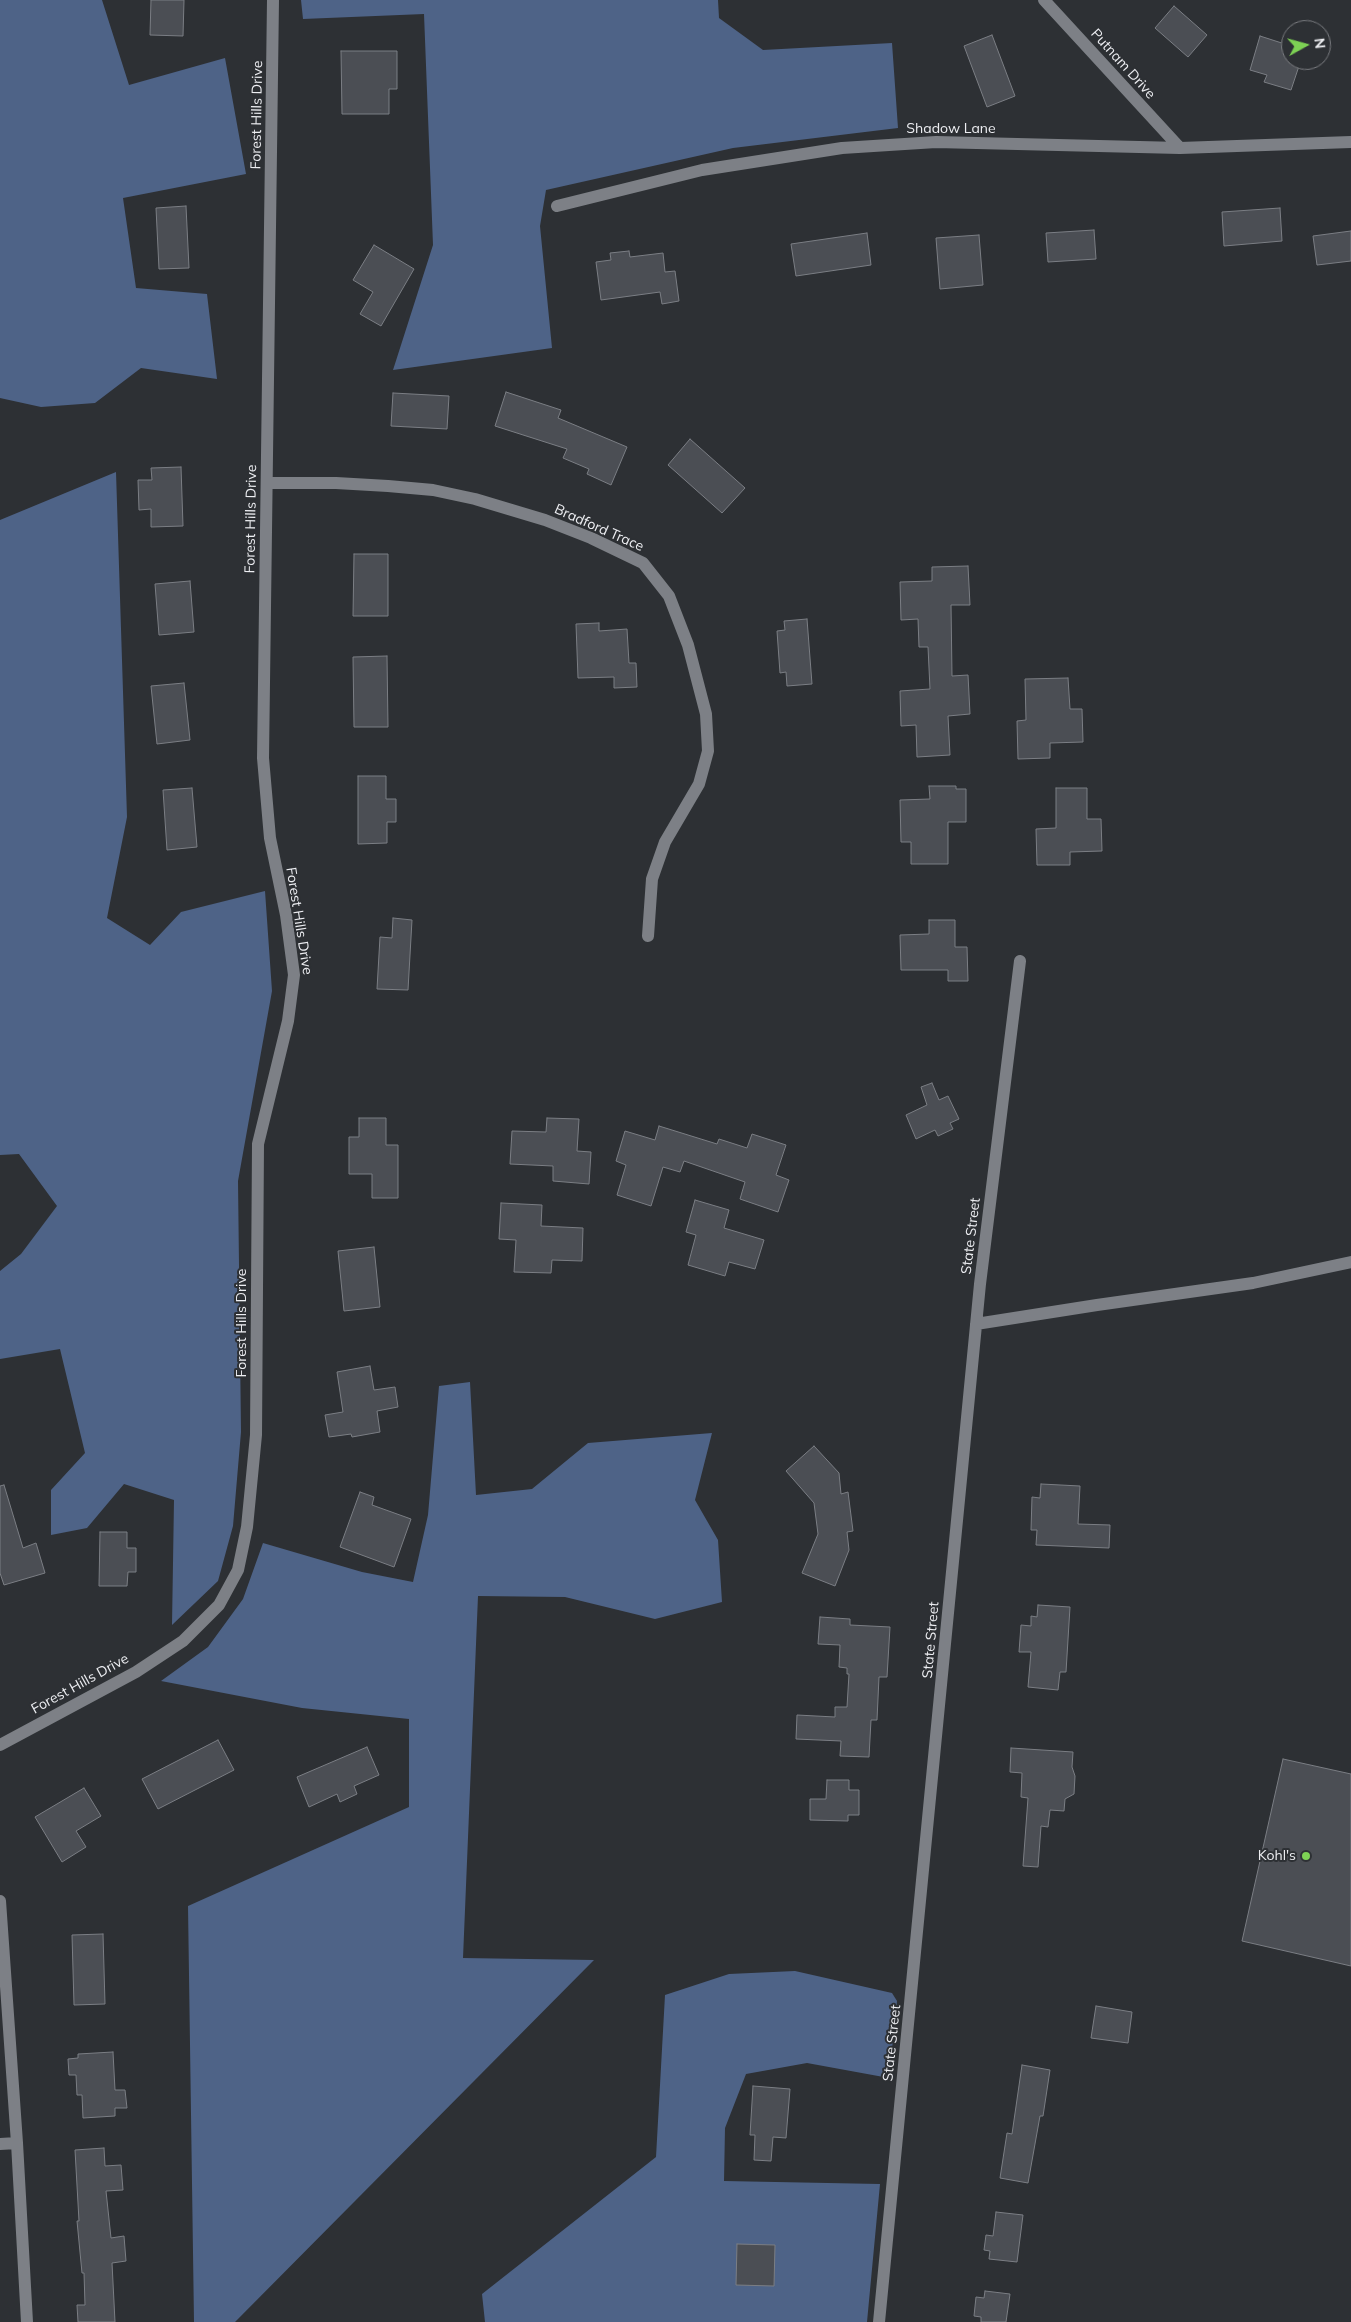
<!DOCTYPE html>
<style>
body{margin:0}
#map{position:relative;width:1351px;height:2322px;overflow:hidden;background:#2d3034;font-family:Mulish,sans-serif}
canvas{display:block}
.north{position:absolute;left:1281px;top:20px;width:50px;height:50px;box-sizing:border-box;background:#2d3034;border:1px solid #7a7c80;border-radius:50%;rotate:83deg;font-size:14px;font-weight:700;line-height:20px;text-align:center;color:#edeef2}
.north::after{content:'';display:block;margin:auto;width:18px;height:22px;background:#7dd154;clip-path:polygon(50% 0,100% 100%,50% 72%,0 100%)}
</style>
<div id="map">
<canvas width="1351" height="2322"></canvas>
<div class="north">N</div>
</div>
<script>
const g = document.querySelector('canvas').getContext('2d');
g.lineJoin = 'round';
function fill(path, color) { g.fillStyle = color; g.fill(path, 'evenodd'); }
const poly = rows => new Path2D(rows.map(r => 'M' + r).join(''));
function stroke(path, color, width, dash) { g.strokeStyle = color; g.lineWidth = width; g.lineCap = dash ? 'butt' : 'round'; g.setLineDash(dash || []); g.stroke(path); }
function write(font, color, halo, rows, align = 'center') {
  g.font = font + ' Mulish,sans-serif'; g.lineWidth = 4; g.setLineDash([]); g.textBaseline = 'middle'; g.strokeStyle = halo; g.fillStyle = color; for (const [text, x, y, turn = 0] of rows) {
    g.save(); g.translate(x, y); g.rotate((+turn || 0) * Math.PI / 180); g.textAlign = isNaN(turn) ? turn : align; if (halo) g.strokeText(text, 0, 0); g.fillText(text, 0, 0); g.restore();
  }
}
fill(poly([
 [0,0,102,0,129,85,225,58,246,174,123,198,136,288,207,294,217,379,141,368,95,403,41,407,0,398],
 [301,0,718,0,719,18,763,50,892,43,898,128,733,148,546,190,540,226,552,348,393,370,433,245,424,14,303,19],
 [116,472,127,817,107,918,150,945,181,912,265,891,272,991,238,1181,241,1432,233,1526,218,1581,172,1625,174,1500,124,1484,87,1528,51,1535,51,1490,85,1453,60,1349,0,1359,0,1271,21,1254,57,1206,19,1154,0,1155,0,520],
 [470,1382,476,1495,532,1489,588,1443,712,1433,695,1500,718,1540,722,1602,655,1619,565,1597,478,1596,463,1958,594,1960,235,2322,194,2322,188,1906,409,1807,409,1719,302,1708,161,1681,208,1647,243,1599,263,1543,362,1572,413,1582,428,1515,439,1386],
 [795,1971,892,1993,897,2001,889,2078,807,2063,746,2074,725,2128,724,2181,880,2184,867,2322,485,2322,482,2294,656,2157,665,1995,729,1974]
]), '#4e6387');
const building = poly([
 [151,0,184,0,183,36,150,35,151,0],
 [1174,6,1207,35,1188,57,1155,28,1174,6],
 [992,35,1015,96,987,107,964,46,992,35],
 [1260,36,1291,46,1291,60,1301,60,1291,90,1264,82,1267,75,1250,70,1260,36],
 [341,51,397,51,397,89,389,89,389,114,342,114,341,51],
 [186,206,189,268,159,269,156,208,186,206],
 [1280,208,1282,241,1224,246,1222,212,1280,208],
 [1094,230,1096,259,1048,262,1046,233,1094,230],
 [1351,231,1351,261,1317,265,1313,236,1351,231],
 [867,233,871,265,796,276,791,244,867,233],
 [979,235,983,285,940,289,936,238,979,235],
 [374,245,414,269,381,326,360,314,373,292,353,280,374,245],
 [629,251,630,257,663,253,665,272,675,271,679,301,662,304,660,292,601,300,596,262,611,260,610,253,629,251],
 [506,392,561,410,558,418,627,447,611,485,587,474,589,469,563,458,567,449,495,426,506,392],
 [393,393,449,396,447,429,391,426,393,393],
 [690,439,745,488,722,513,668,465,690,439],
 [181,467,183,526,151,527,151,509,139,510,138,480,152,480,151,468,181,467],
 [354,554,388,554,388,616,353,616,354,554],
 [968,566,970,605,951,605,952,676,968,675,970,714,948,716,950,755,917,757,916,725,901,726,900,691,930,689,928,647,919,647,918,619,901,620,900,582,932,581,932,567,968,566],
 [190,581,194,632,159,635,155,584,190,581],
 [807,619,812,684,787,686,786,672,780,673,777,631,785,630,784,621,807,619],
 [599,623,599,631,627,629,629,663,636,663,637,687,614,688,614,677,578,678,576,624,599,623],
 [387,656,388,727,354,727,353,657,387,656],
 [1068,678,1070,709,1082,709,1083,742,1050,743,1050,758,1018,759,1017,721,1026,720,1025,679,1068,678],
 [184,683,190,740,157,744,151,686,184,683],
 [358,776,386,776,386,799,396,799,396,822,387,822,387,843,358,844,358,776],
 [929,786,956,786,956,789,966,789,966,822,948,822,948,864,911,864,911,842,901,842,900,800,930,799,929,786],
 [192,788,197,847,167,850,163,790,192,788],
 [1056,788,1087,788,1087,819,1101,819,1102,851,1070,852,1070,865,1037,865,1036,829,1056,828,1056,788],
 [393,918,412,920,408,990,377,989,380,937,392,938,393,918],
 [929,920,955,920,955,947,967,947,968,981,948,981,948,970,901,970,900,935,929,934,929,920],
 [932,1083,939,1100,948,1096,959,1119,950,1123,953,1129,938,1136,935,1130,916,1139,906,1115,927,1105,921,1087,932,1083],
 [359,1118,386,1118,386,1145,398,1145,398,1198,372,1198,372,1174,349,1174,349,1137,359,1137,359,1118],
 [547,1118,579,1119,577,1151,591,1152,589,1184,553,1181,553,1166,510,1164,512,1131,546,1132,547,1118],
 [659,1126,717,1144,719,1139,747,1148,752,1134,786,1145,776,1175,789,1180,778,1212,740,1199,745,1182,684,1161,680,1172,663,1167,651,1206,617,1195,626,1165,616,1161,625,1131,655,1140,659,1126],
 [695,1200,729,1210,724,1228,764,1240,755,1269,729,1262,725,1276,688,1265,696,1235,686,1232,695,1200],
 [501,1203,542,1205,541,1226,583,1228,582,1261,552,1260,551,1273,514,1272,516,1240,499,1239,501,1203],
 [374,1247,380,1307,344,1311,338,1251,374,1247],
 [370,1366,374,1390,395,1387,398,1407,377,1411,380,1432,352,1437,351,1434,329,1437,325,1415,343,1412,337,1372,370,1366],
 [814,1446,839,1473,841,1494,848,1492,853,1531,847,1532,849,1550,835,1586,802,1573,818,1534,814,1503,786,1471,814,1446],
 [1041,1484,1080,1486,1078,1524,1110,1525,1109,1548,1036,1545,1037,1530,1031,1530,1032,1497,1040,1498,1041,1484],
 [4,1485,23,1548,36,1543,45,1573,4,1585,0,1573,0,1486,4,1485],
 [360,1492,374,1497,372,1505,411,1519,394,1567,340,1547,360,1492],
 [100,1532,127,1532,127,1548,136,1548,136,1572,128,1572,127,1586,99,1586,100,1532],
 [1038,1605,1070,1607,1066,1672,1060,1672,1058,1690,1028,1687,1031,1652,1019,1652,1021,1625,1031,1626,1031,1616,1037,1617,1038,1605],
 [820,1617,850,1619,850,1625,890,1627,887,1677,879,1677,877,1720,871,1720,869,1757,840,1756,841,1741,796,1739,797,1715,835,1717,835,1707,847,1707,849,1674,847,1674,847,1668,839,1667,840,1645,818,1644,820,1617],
 [218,1740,234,1770,158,1809,142,1779,218,1740],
 [367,1747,379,1775,354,1786,357,1794,340,1802,337,1794,309,1807,297,1777,367,1747],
 [1011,1748,1073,1752,1072,1767,1075,1776,1074,1794,1065,1799,1064,1811,1050,1810,1048,1827,1041,1826,1038,1867,1023,1866,1028,1798,1021,1797,1022,1773,1010,1772,1011,1748],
 [1283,1759,1351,1774,1351,1966,1242,1941,1283,1759],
 [827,1780,849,1780,849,1790,859,1790,859,1815,848,1815,848,1821,810,1820,810,1799,826,1799,827,1780],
 [84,1788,101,1816,76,1831,86,1847,62,1862,35,1817,84,1788],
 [103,1934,105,2004,74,2005,72,1935,103,1934],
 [1096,2006,1132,2012,1128,2043,1091,2038,1096,2006],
 [113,2052,115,2090,125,2090,127,2108,115,2108,115,2116,83,2118,82,2095,77,2095,76,2075,69,2075,68,2059,78,2058,78,2054,113,2052],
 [1022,2065,1050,2070,1043,2116,1040,2116,1028,2183,1000,2178,1007,2133,1012,2134,1022,2065],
 [753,2086,790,2089,786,2138,773,2137,771,2161,754,2160,755,2135,750,2135,753,2086],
 [104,2148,105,2166,121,2165,123,2190,106,2191,111,2238,124,2236,126,2261,112,2263,115,2322,78,2322,77,2305,85,2305,84,2273,82,2273,77,2221,79,2221,75,2150,104,2148],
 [996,2212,1023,2215,1017,2262,989,2259,990,2251,984,2250,986,2235,993,2236,996,2212],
 [737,2244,775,2245,774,2286,736,2285,737,2244],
 [985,2291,1010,2294,1006,2322,981,2322,981,2317,974,2316,976,2297,984,2298,985,2291]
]);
fill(building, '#4b4e54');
stroke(building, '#7b7e84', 1);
stroke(poly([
 [1044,0,1180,148],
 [557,206,702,170,842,148,936,142,1180,148,1351,142],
 [267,483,336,483,388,486,433,490,475,499,545,520,591,538,643,563,669,596,688,645,706,714,708,751,699,784,665,842,652,879,648,936],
 [976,1324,1097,1305,1253,1283,1351,1262],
 [0,1745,136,1672,183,1641,219,1605,238,1570,247,1527,256,1435,258,1144,288,1021,294,975,286,915,270,838,263,758,273,0],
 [0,1901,17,2143,27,2322],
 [0,2144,17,2143],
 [879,2322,980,1284,1020,961]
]), '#7d8086', 12);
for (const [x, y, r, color] of [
 [1306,1856,5,"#7dd154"]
]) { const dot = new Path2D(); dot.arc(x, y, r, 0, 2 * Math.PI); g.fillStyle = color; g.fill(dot); stroke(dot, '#2d3034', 2); }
write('14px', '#edeef2', '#2d3034', [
 ["Putnam Drive",1123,64,48],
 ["Forest Hills Drive",257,115,-89],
 ["Shadow Lane",951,129],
 ["Forest Hills Drive",251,519,-89],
 ["Bradford Trace",599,528,24],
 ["Forest Hills Drive",299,921,81],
 ["State Street",971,1236,-83],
 ["Forest Hills Drive",242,1323,-90],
 ["State Street",931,1640,-85],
 ["Forest Hills Drive",80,1684,-29],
 ["State Street",892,2043,-84]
]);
write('14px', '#edeef2', '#2d3034', [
 ["Kohl's",1296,1856]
], 'right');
</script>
